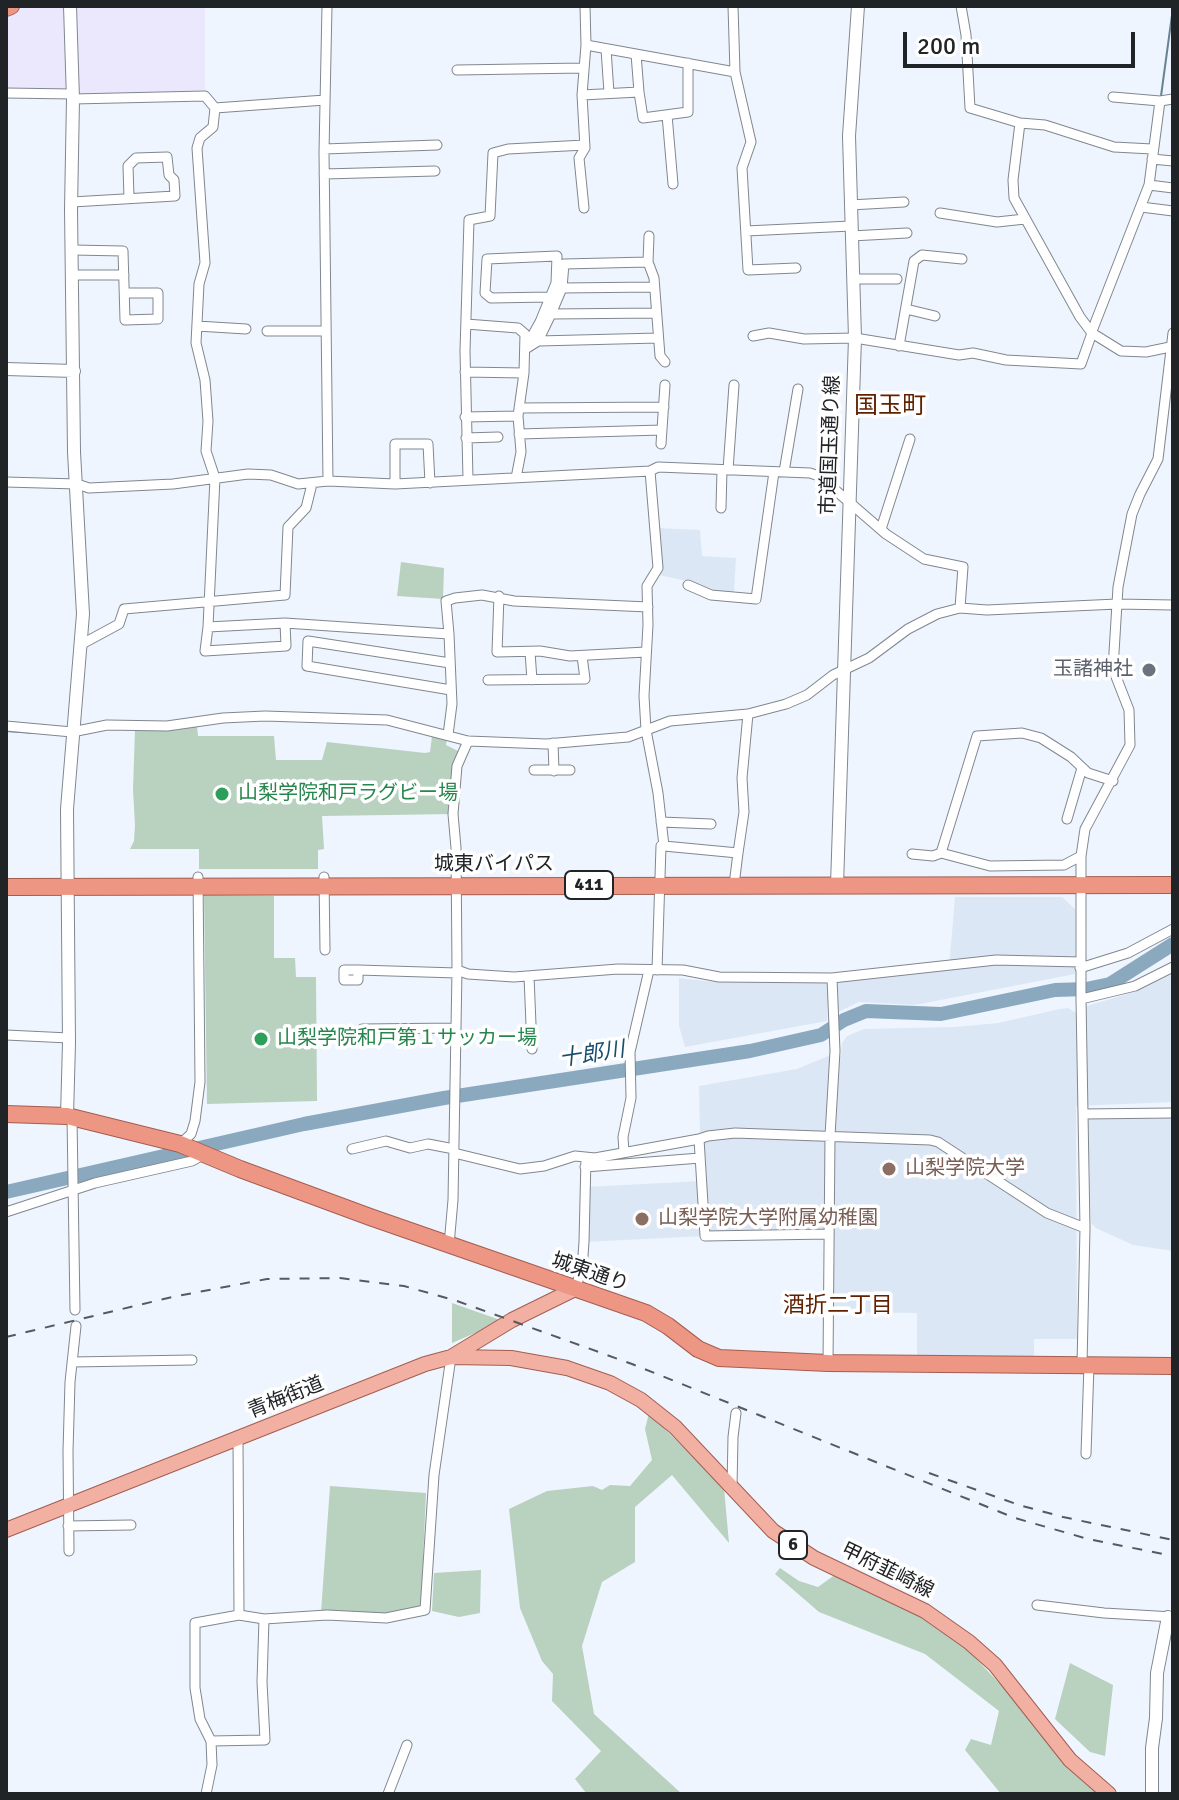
<!DOCTYPE html>
<meta charset="utf-8">
<style>
body{margin:0}
#map{position:relative;width:1179px;height:1800px;overflow:hidden;background:#eef5fe;font-family:Signika,sans-serif}
canvas{display:block}
.frame{position:absolute;inset:0;border:8px solid #212427;pointer-events:none}
.scale{position:absolute;left:903px;top:32px;width:232px;height:36px;box-sizing:border-box;border:4px solid #212427;border-top:0;padding-left:10px;font-size:24px;line-height:28px;white-space:nowrap;color:#212427;-webkit-text-stroke:6px #fff;paint-order:stroke}
</style>
<div id="map">
<canvas width="1179" height="1800"></canvas>
<div class="frame"></div>
<div class="scale">200 m</div>
</div>
<script>
const g = document.querySelector('canvas').getContext('2d');
g.lineJoin = 'round';
function fill(path, color) { g.fillStyle = color; g.fill(path, 'evenodd'); }
const poly = rows => new Path2D(rows.map(r => 'M' + r).join(''));
function stroke(path, color, width, dash) { g.strokeStyle = color; g.lineWidth = width; g.lineCap = dash ? 'butt' : 'round'; g.setLineDash(dash || []); g.stroke(path); }
function write(font, color, halo, rows, align = 'center') {
  g.font = font + ' Signika,"Noto Sans JP",sans-serif'; g.lineWidth = 7; g.setLineDash([]); g.textBaseline = 'middle'; g.strokeStyle = halo; g.fillStyle = color; for (const [text, x, y, turn = 0] of rows) {
    g.save(); g.translate(x, y); g.rotate((+turn || 0) * Math.PI / 180); g.textAlign = isNaN(turn) ? turn : align; if (halo) g.strokeText(text, 0, 0); g.fillText(text, 0, 0); g.restore();
  }
}
fill(poly([
 [11,6,205,6,205,96,6,93,6,8]
]), '#ebe7fd');
fill(poly([
 [658,528,700,530,702,556,736,558,734,593,712,592,691,582,659,575],
 [955,897,1062,897,1075,909,1075,974,915,1005,859,1002,836,1013,835,981,949,968],
 [1173,974,1173,1102,1076,1106,1077,1339,1034,1339,1034,1359,917,1361,917,1313,833,1312,829,1235,705,1236,584,1242,585,1187,701,1181,699,1086,797,1069,828,1056,841,1056,842,1043,847,1036,864,1029,955,1027,998,1023,1060,1009,1068,1008,1075,1012,1087,1006,1137,991],
 [679,978,714,982,829,983,827,1021,685,1047,679,1026],
 [1173,1118,1173,1251,1133,1245,1096,1228,1091,1223,1088,1119]
]), '#dce7f6');
fill(poly([
 [401,562,444,568,443,599,397,596],
 [197,726,198,736,274,736,276,760,322,760,327,742,425,753,430,752,432,736,447,738,446,745,462,753,453,814,322,816,324,849,318,850,318,869,199,869,199,849,130,849,134,841,135,825,133,790,135,729,172,730],
 [204,895,274,896,274,958,295,958,296,977,316,977,317,1101,207,1104],
 [452,1303,503,1321,452,1343],
 [649,1413,724,1488,729,1543,672,1475,635,1507,635,1562,602,1582,582,1646,594,1714,682,1794,587,1794,575,1779,601,1751,552,1701,553,1674,542,1661,520,1608,509,1509,547,1491,593,1486,602,1490,610,1485,630,1486,652,1460,645,1429],
 [330,1486,426,1493,421,1606,386,1615,321,1612],
 [780,1568,799,1581,818,1587,836,1574,923,1614,965,1647,1104,1794,1001,1794,965,1750,971,1739,991,1745,999,1711,925,1654,819,1612,775,1574],
 [481,1570,480,1613,459,1617,432,1611,434,1573],
 [1070,1663,1113,1685,1105,1756,1090,1752,1055,1719]
]), '#b9d1bf');
stroke(poly([
 [1161,96,1172,15],
 [6,731,36,733]
]), '#6a8191', 2);
stroke(poly([
 [6,1192,304,1124,444,1098,750,1051,821,1035,844,1020,866,1011,941,1014,1055,990,1086,989,1110,984,1173,944]
]), '#8aa9bf', 14);
const minor = poly([
 [327,6,324,152,328,481],
 [733,6,735,72,751,142,742,168,748,270,796,268],
 [961,6,966,35,970,108,1020,123,1045,125,1114,147,1152,149],
 [586,45,735,72],
 [606,49,609,93],
 [636,54,639,92],
 [457,70,582,68],
 [6,93,73,94],
 [582,95,639,92,643,118,688,112,688,63],
 [1113,97,1160,101],
 [73,99,205,96,215,108,213,127,200,138,197,148,205,263,199,284,196,343,205,380,208,421,206,451,215,478,208,627,285,623,449,634,452,704,448,735],
 [215,108,325,100],
 [667,115,673,184],
 [1020,123,1013,180,1014,198,1080,317,1092,333,1121,351,1146,352,1170,347],
 [324,149,437,145],
 [1152,159,1173,161],
 [324,174,435,171],
 [1149,185,1173,188],
 [72,202,175,196,174,180,169,175,167,157,136,158,128,166,129,198],
 [850,205,904,202],
 [1141,207,1173,211],
 [584,208,579,158,585,148,582,95,586,45,585,6],
 [940,213,997,222,1025,219],
 [746,231,851,226],
 [649,236,648,262,654,278,660,356,665,362],
 [851,236,907,233],
 [73,250,123,251,125,320,158,319,158,293,125,293],
 [73,275,124,275],
 [853,279,897,279],
 [562,288,654,287],
 [906,309,935,316],
 [551,314,562,288,564,264,648,262],
 [466,324,518,328,525,334,524,373,518,416,521,452,516,478],
 [197,326,246,329],
 [267,331,325,331],
 [1092,331,1149,185,1160,101,1173,99],
 [753,336,769,333,804,339,855,338,959,355,973,353,1006,360,1081,364,1092,333],
 [538,341,551,314,656,313],
 [525,342,531,338,540,322,556,283,557,256,487,259,485,293,491,298,549,297],
 [899,346,914,261,922,255,962,259],
 [527,348,538,341,658,338],
 [465,372,524,373],
 [519,408,664,407],
 [465,417,518,416],
 [519,434,662,430],
 [466,438,498,437],
 [661,444,665,385],
 [728,470,734,385],
 [650,471,658,568,647,586,648,625,644,696,646,730,658,793,664,846,661,846,657,970],
 [784,472,798,389],
 [468,479,465,351,469,220,490,216,493,153,508,149,585,145],
 [6,482,77,484,89,488,173,484,248,474,271,475,298,484,328,481,395,484,650,471,658,467,810,473,819,476,886,534,924,559,963,567,960,608],
 [395,484,395,444,428,444,430,483],
 [721,508,722,470],
 [881,529,910,439],
 [688,585,711,595,756,599,774,472],
 [499,596,497,652,540,651,570,656,646,652],
 [208,627,205,651,286,646,285,623],
 [449,634,446,601,455,598,482,595,514,601,648,607],
 [82,644,119,624,124,609,285,595,288,527,306,508,312,484],
 [530,652,532,680],
 [450,663,308,641,307,666,451,690],
 [488,680,585,679,582,656],
 [6,726,72,732,107,725,167,726,223,718,265,716,387,720,468,741,546,744,628,737,670,721,748,714,786,704,807,695,833,675,869,658,908,629,937,614,960,608,987,610,1117,604,1173,605],
 [553,743,554,771],
 [534,770,570,770],
 [1067,819,1082,768],
 [661,822,711,824],
 [664,846,738,853,744,812,742,778,748,714],
 [912,854,933,856,941,853],
 [1081,856,1064,865,990,866,941,853,977,736,1022,733,1041,738,1071,757,1088,773,1113,781],
 [324,877,325,950],
 [734,885,738,853],
 [1080,968,1128,953,1173,929],
 [358,970,358,980,344,980,344,970,358,970,457,973],
 [457,970,468,974,514,977,618,969,683,970,719,977,832,978],
 [529,976,532,1049],
 [1081,999,1135,986,1173,967],
 [362,1029,456,1028],
 [6,1035,69,1038],
 [1083,1114,1173,1113],
 [72,1117,75,1310],
 [699,1139,708,1136,735,1133,930,1140,938,1142,1047,1213,1085,1228],
 [180,1144,191,1134,195,1121,200,1082,198,877],
 [352,1149,386,1141,410,1148,428,1144,454,1149],
 [624,1152,623,1137,631,1098,630,1052,649,970],
 [454,1153,520,1169,544,1166,575,1156,595,1158,699,1139,705,1236,829,1234],
 [585,1167,700,1158],
 [6,1212,95,1183,192,1161,204,1154],
 [449,1245,453,1200,457,970,456,848,453,814,457,766,468,741],
 [575,1289,582,1269,584,1242,586,1158],
 [72,1362,192,1360],
 [828,1363,830,1136,835,1051,832,978,996,960,1081,962],
 [1082,1365,1085,1228,1081,999,1081,856,1085,829,1130,745,1129,710,1113,669,1118,587,1132,514,1140,494,1158,459,1173,333],
 [238,1439,239,1615],
 [1086,1454,1089,1365],
 [732,1487,733,1437,736,1413],
 [68,1526,131,1525],
 [69,1551,68,1451,70,1382,76,1326],
 [1037,1605,1104,1613,1173,1617],
 [211,1741,265,1740,262,1682,264,1619],
 [206,1794,212,1765,211,1741,200,1719,195,1688,195,1623,239,1615,264,1619,327,1615,386,1618,425,1610,434,1475,451,1357],
 [388,1794,407,1745]
]);
const tertiary = poly([
 [6,369,74,371],
 [837,885,855,338,849,136,858,6],
 [67,1116,69,1043,67,809,83,614,74,452,71,209,73,99,70,6],
 [1152,1794,1152,1748,1156,1718,1157,1673,1168,1617]
]);
const primary = poly([
 [451,1357,511,1358,567,1368,610,1383,641,1400,675,1427,773,1531,814,1558,925,1611,969,1642,995,1665,1070,1760,1109,1794],
 [6,1530,425,1364,451,1357,512,1320,575,1289]
]);
const trunk = poly([
 [6,8,11,6],
 [6,887,1173,885],
 [6,1114,67,1116,180,1144,240,1169,370,1217,646,1313,668,1326,698,1349,719,1358,828,1363,1173,1366]
]);
stroke(minor, '#81878f', 11);
stroke(tertiary, '#81878f', 14);
stroke(primary, '#a45d50', 16);
stroke(trunk, '#a45d50', 18);
stroke(minor, '#fff', 9);
stroke(tertiary, '#fff', 12);
stroke(primary, '#f2b0a3', 14);
stroke(trunk, '#ee9684', 16);
stroke(poly([
 [6,1337,172,1297,267,1279,340,1278,404,1286,457,1301,632,1364,1015,1518,1088,1539,1173,1556],
 [929,1473,1019,1505,1063,1517,1173,1540]
]), '#565a5f', 2, [10, 10]);
for (const [x, y, r, color] of [
 [1149,670,8,"#6b7280"],
 [222,794,8,"#2e9e5b"],
 [261,1039,8,"#2e9e5b"],
 [889,1169,8,"#8d6e63"],
 [642,1219,8,"#8d6e63"]
]) { const dot = new Path2D(); dot.arc(x, y, r, 0, 2 * Math.PI); g.fillStyle = color; g.fill(dot); stroke(dot, '#fff', 3); }
for (const [x, y, w] of [
 [589,885,48],
 [793,1545,28]
]) { const box = new Path2D(); box.roundRect(x - w / 2, y - 14, w, 28, 6); g.fillStyle = '#fff'; g.fill(box); stroke(box, '#212427', 2); }
write('bold 18px', '#212427', null, [
 ["411",589,885],
 ["6",793,1545]
]);
write('20px', '#212427', '#fff', [
 ["市道国玉通り線",831,445,-88],
 ["城東バイパス",494,865],
 ["城東通り",590,1273,19],
 ["青梅街道",286,1398,-22],
 ["甲府韮崎線",887,1571,26]
]);
write('20px', '#5b616d', '#fff', [
 ["玉諸神社",1133,670]
], 'right');
write('20px', '#27864d', '#fff', [
 ["山梨学院和戸ラグビー場",238,794],
 ["山梨学院和戸第１サッカー場",277,1039]
], 'left');
write('20px', '#785e54', '#fff', [
 ["山梨学院大学",905,1169],
 ["山梨学院大学附属幼稚園",658,1219]
], 'left');
write('italic 22px', '#184d6e', '#fff', [
 ["十郎川",592,1055,-9]
]);
write('22px', '#602101', '#fff', [
 ["酒折二丁目",838,1306]
]);
write('24px', '#602101', '#fff', [
 ["国玉町",890,407]
]);
</script>
